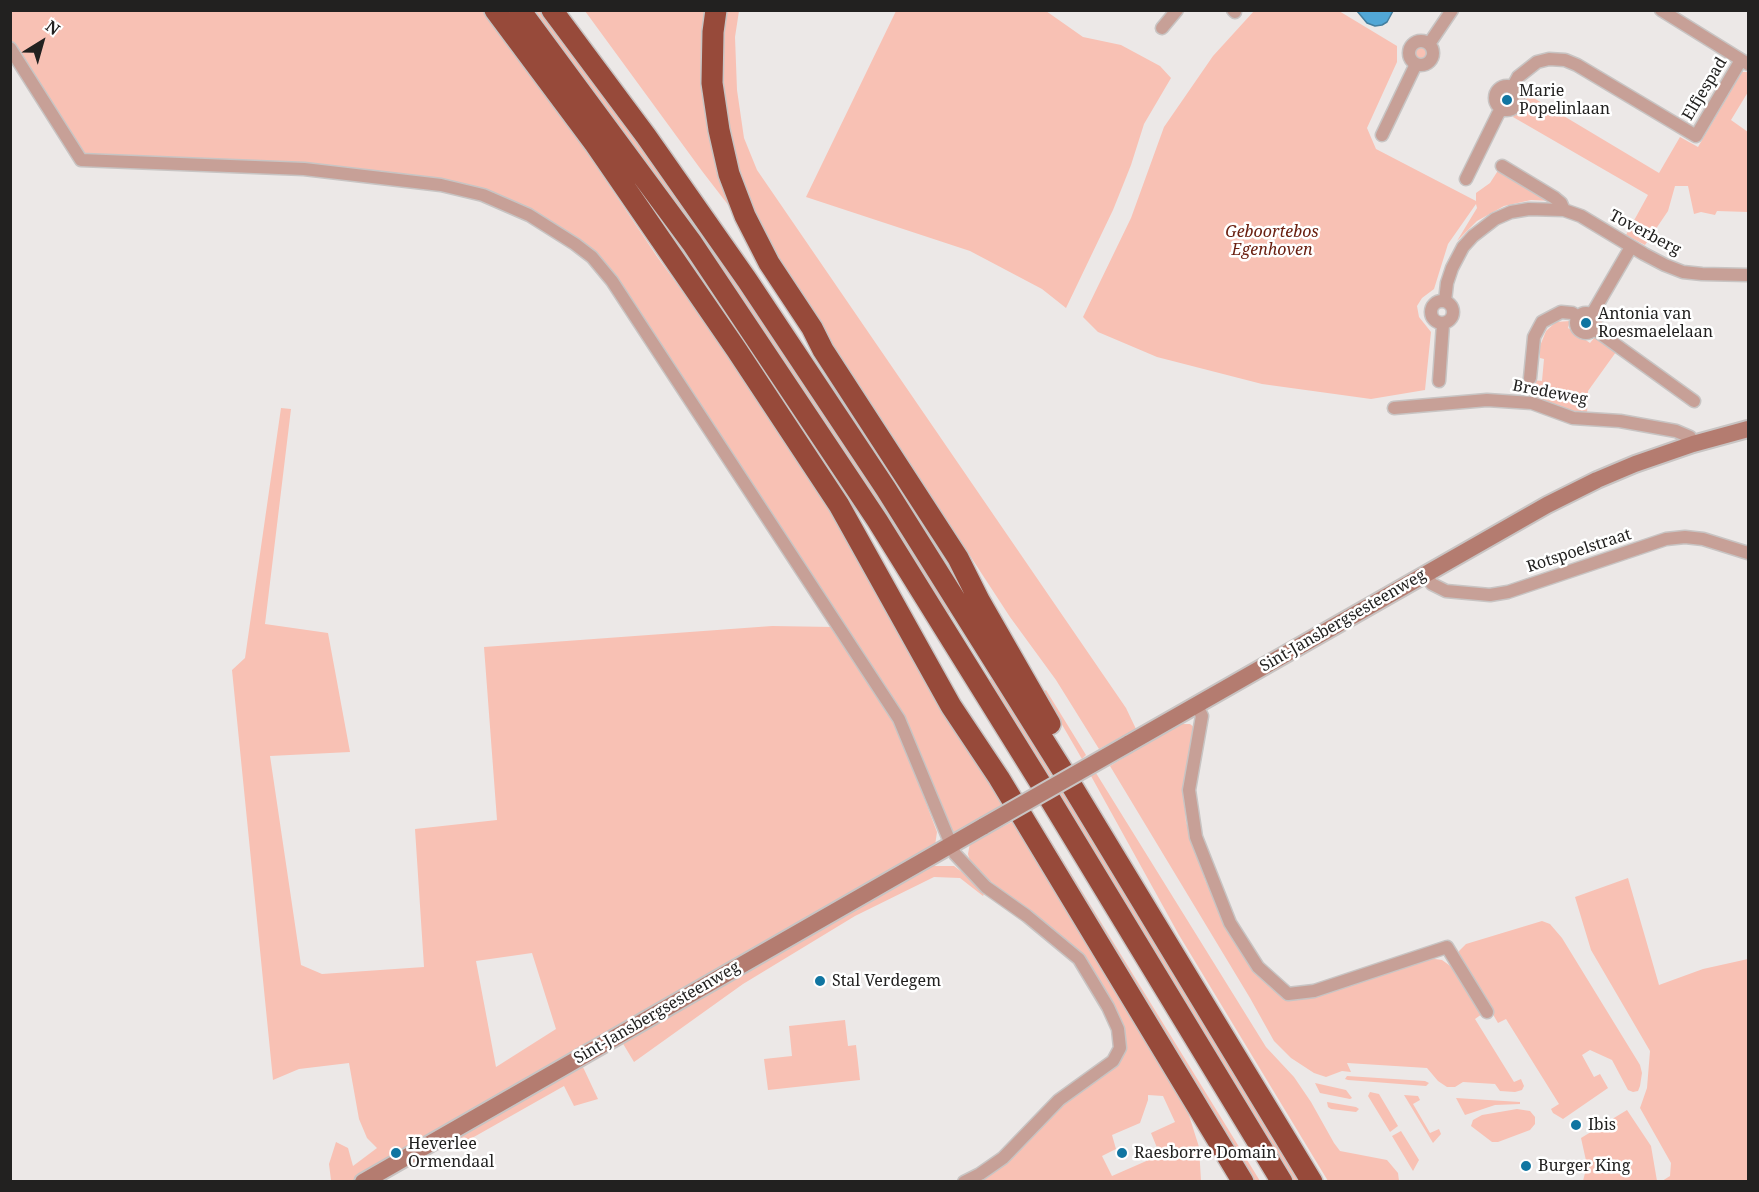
<!DOCTYPE html>
<style>
body{margin:0}
#map{position:relative;width:1759px;height:1192px;overflow:hidden;background:#ece8e7;font-family:"Noto Serif",serif}
canvas{display:block}
.frame{position:absolute;inset:0;border:12px solid #222120;pointer-events:none}
.north{position:absolute;left:12px;top:12px;width:60px;height:60px;-webkit-text-stroke:4px #fff;paint-order:stroke;rotate:37deg;font-size:16px;font-weight:700;line-height:24px;text-align:center;color:#222120}
.north::after{content:'';display:block;margin:auto;width:21px;height:27px;background:#222120;clip-path:polygon(50% 0,100% 100%,50% 72%,0 100%)}
</style>
<div id="map">
<canvas width="1759" height="1192"></canvas>
<div class="frame"></div>
<div class="north">N</div>
</div>
<script>
const g = document.querySelector('canvas').getContext('2d');
g.lineJoin = 'round';
function fill(path, color) { g.fillStyle = color; g.fill(path, 'evenodd'); }
const poly = rows => new Path2D(rows.map(r => 'M' + r).join(''));
function stroke(path, color, width, dash) { g.strokeStyle = color; g.lineWidth = width; g.lineCap = dash ? 'butt' : 'round'; g.setLineDash(dash || []); g.stroke(path); }
function write(font, color, halo, rows, align = 'center') {
  g.font = font + ' "Noto Serif",serif'; g.lineWidth = 5; g.setLineDash([]); g.textBaseline = 'middle'; g.strokeStyle = halo; g.fillStyle = color; for (const [text, x, y, turn = 0] of rows) {
    g.save(); g.translate(x, y); g.rotate((+turn || 0) * Math.PI / 180); g.textAlign = isNaN(turn) ? turn : align; if (halo) g.strokeText(text, 0, 0); g.fillText(text, 0, 0); g.restore();
  }
}
fill(poly([
 [11,11,485,11,537,78,658,258,696,310,781,436,870,574,1003,804,961,831,954,832,949,828,918,755,596,256,481,190,81,154,11,40],
 [532,11,542,11,564,39,742,288,953,611,946,614,806,395,737,291,635,147],
 [585,11,710,11,739,219,702,171],
 [724,11,739,11,735,37,737,90,744,138,757,170,1126,708,1136,729,1099,749,1056,680,1010,617,796,289,770,244,745,191,728,136,722,90],
 [896,11,1046,11,1083,37,1121,45,1160,66,1171,78,1144,124,1131,165,1113,210,1066,308,1042,289,970,251,806,197],
 [1254,11,1339,11,1397,46,1397,62,1367,128,1376,149,1476,201,1476,193,1490,183,1499,169,1553,201,1531,200,1504,206,1477,221,1457,241,1477,208,1476,204,1448,244,1434,289,1422,298,1417,306,1419,317,1431,332,1425,390,1371,399,1262,384,1157,357,1098,332,1083,317,1131,218,1164,127,1213,56],
 '1414 53a7 7 0 1 1 14 0a7 7 0 1 1-14 0Z',
 [1742,72,1748,72,1748,92,1731,120,1748,132,1748,212,1717,211,1715,215,1701,212,1694,214,1688,186,1675,186,1668,211,1645,245,1626,235,1648,195,1513,117,1527,94,1659,173,1680,137,1698,147],
 '1500 99a7 7 0 1 1 14 0a7 7 0 1 1-14 0Z',
 [1570,321,1568,328,1590,343,1595,337,1616,352,1588,391,1587,414,1559,410,1531,400,1533,380,1542,381,1544,359,1540,358,1540,346,1546,331,1556,322],
 [281,408,291,409,265,624,328,633,350,752,270,756,301,965,322,974,424,967,415,829,497,820,484,647,772,626,834,627,899,731,937,832,932,866,954,866,986,890,983,896,960,878,934,877,855,916,743,984,634,1062,622,1042,582,1065,598,1099,574,1106,564,1086,465,1142,453,1130,363,1181,328,1181,331,1180,329,1164,336,1142,348,1148,353,1166,377,1148,367,1138,359,1119,349,1063,299,1069,273,1080,232,670,245,658],
 [532,953,556,1029,496,1067,476,961],
 [994,677,1054,773,1049,777,989,680],
 [1046,690,1086,755,1082,759,1043,692],
 [1179,724,1190,724,1195,728,1184,799,1186,822,1205,880,1227,927,1278,993,1292,1000,1332,990,1428,958,1442,960,1456,970,1482,1014,1475,1019,1514,1082,1521,1079,1524,1086,1522,1090,1515,1092,1500,1091,1495,1084,1463,1082,1455,1087,1447,1087,1438,1081,1427,1068,1347,1063,1351,1072,1342,1071,1326,1077,1314,1073,1291,1058,1274,1041,1250,998,1110,766],
 [1096,773,1266,1047,1294,1077,1311,1102,1334,1143,1340,1151,1387,1160,1398,1173,1399,1181,1328,1181,1179,935,1091,776],
 [1064,791,1301,1181,1293,1181,1058,794],
 [1032,810,1260,1181,1250,1181,1027,813],
 [1014,821,1187,1109,1199,1147,1201,1181,975,1181,1067,1100,1120,1061,1127,1047,1120,1021,1082,957,971,865,968,854,970,843],
 [1148,1095,1163,1096,1175,1122,1151,1133,1160,1155,1112,1176,1102,1156,1116,1149,1112,1135,1140,1123,1148,1100],
 [1628,878,1659,985,1703,969,1748,959,1748,1181,1662,1181,1670,1176,1671,1163,1640,1108,1647,1088,1650,1051,1591,950,1575,897],
 [1542,921,1550,924,1562,938,1640,1065,1642,1073,1640,1086,1638,1091,1633,1092,1628,1090,1612,1060,1590,1050,1582,1055,1594,1077,1600,1074,1608,1088,1563,1119,1553,1113,1551,1109,1559,1104,1506,1019,1498,1023,1459,957,1459,951,1466,944],
 [845,1020,848,1046,856,1045,860,1080,768,1090,764,1059,792,1056,789,1026],
 [1347,1076,1425,1081,1429,1083,1426,1086,1348,1080,1345,1079],
 [1315,1083,1346,1090,1352,1098,1350,1099,1320,1093],
 [1370,1092,1379,1094,1398,1126,1390,1132,1368,1096],
 [1404,1095,1418,1096,1420,1100,1413,1104,1430,1133,1439,1129,1441,1134,1433,1143],
 [1456,1098,1520,1102,1520,1104,1495,1105,1465,1115],
 [1327,1102,1356,1107,1359,1109,1356,1112,1331,1109,1328,1107],
 [1517,1109,1530,1111,1535,1117,1535,1124,1530,1130,1498,1142,1492,1142,1471,1126,1473,1120,1482,1115],
 [1627,1110,1651,1146,1657,1181,1583,1181,1587,1165,1581,1138],
 [1401,1131,1419,1160,1413,1171,1392,1136]
]), '#f8c1b4');
const water = poly([
 [1357,11,1393,10,1393,11,1387,22,1382,25,1375,26,1367,23,1357,11]
]);
fill(water, '#52a7d6');
stroke(water, '#447f9f', 1.5);
const minor = poly([
 [1233,10,1235,12],
 [1661,10,1748,64],
 [1162,28,1177,10],
 '1409 53a12 12 0 1 1 24 0a12 12 0 1 1-24 0Z',
 [1429,44,1452,10],
 [10,48,81,160,304,169,441,185,483,195,529,215,575,244,592,257,612,281,899,719,955,854,986,887,1027,916,1079,959,1108,1007,1118,1029,1120,1048,1113,1061,1059,1100,1003,1158,980,1174,964,1182],
 '1495 98a12 12 0 1 1 24 0a12 12 0 1 1-24 0Z',
 [1512,88,1518,77,1537,62,1549,59,1565,60,1577,65,1696,136,1741,60],
 [1382,135,1416,64],
 [1502,166,1555,198,1561,203,1564,210],
 [1466,179,1498,114,1502,109],
 '1431 312a11 11 0 1 1 22 0a11 11 0 1 1-22 0Z',
 [1445,301,1447,283,1452,268,1463,247,1473,236,1495,219,1511,212,1529,209,1564,210,1581,216,1644,254,1665,265,1683,272,1702,274,1748,275],
 '1576 323a10 10 0 1 1 20 0a10 10 0 1 1-20 0Z',
 [1592,314,1631,247],
 [1594,329,1694,401],
 [1530,378,1534,337,1542,322,1561,312,1572,313,1577,316],
 [1439,381,1443,324],
 [1394,408,1487,400,1532,403,1573,418,1620,421,1676,431,1690,437,1693,444],
 [1425,574,1432,584,1446,591,1490,595,1508,592,1666,539,1685,537,1703,539,1748,553],
 [1200,712,1202,716,1189,790,1196,837,1230,923,1258,967,1288,994,1314,991,1447,947,1487,1012]
]);
const secondary = poly([
 [1128,744,1547,505,1597,480,1635,464,1693,444,1748,429],
 [363,1182,984,826]
]);
const motorway = poly([
 [495,10,595,144,736,349,839,505,951,706,999,778,1243,1182],
 [520,10,692,243,877,520,1039,781,1282,1182],
 [552,10,646,136,747,280,886,489,1061,768,1312,1182],
 [716,10,713,32,712,83,719,130,729,174,745,216,769,263,812,328,823,350,958,558,979,600,1050,724]
]);
stroke(minor, '#c8c4c3', 15);
stroke(secondary, '#c8c4c3', 20);
stroke(motorway, '#c8c4c3', 24);
stroke(minor, '#c7a097', 12);
stroke(secondary, '#b47c70', 16);
stroke(motorway, '#974a3a', 21);
const secondaryBridge = poly([
 [984,826,1128,744]
]);
stroke(secondaryBridge, '#c8c4c3', 20, []);
stroke(secondaryBridge, '#b47c70', 16);
for (const [x, y, r, color] of [
 [1507,100,6,"#1075a1"],
 [1586,323,6,"#1075a1"],
 [820,981,6,"#1075a1"],
 [1576,1125,6,"#1075a1"],
 [396,1153,6,"#1075a1"],
 [1122,1153,6,"#1075a1"],
 [1526,1166,6,"#1075a1"]
]) { const dot = new Path2D(); dot.arc(x, y, r, 0, 2 * Math.PI); g.fillStyle = color; g.fill(dot); stroke(dot, '#fff', 2); }
write('16px', '#222120', '#fff', [
 ["Elfjespad",1705,89,-59],
 ["Toverberg",1645,233,28],
 ["Bredeweg",1550,393,11],
 ["Rotspoelstraat",1579,551,-18],
 ["Sint-Jansbergsesteenweg",1343,621,-30],
 ["Sint-Jansbergsesteenweg",657,1013,-30]
]);
write('16px', '#222120', '#fff', [
 ["Marie",1519,91],
 ["Popelinlaan",1519,109],
 ["Antonia van",1598,314],
 ["Roesmaelelaan",1598,332],
 ["Stal Verdegem",832,981],
 ["Ibis",1588,1125],
 ["Heverlee",408,1144],
 ["Ormendaal",408,1162],
 ["Raesborre Domain",1134,1153],
 ["Burger King",1538,1166]
], 'left');
write('italic 16px', '#6a2011', '#fff', [
 ["Geboortebos",1272,232],
 ["Egenhoven",1272,250]
]);
</script>
